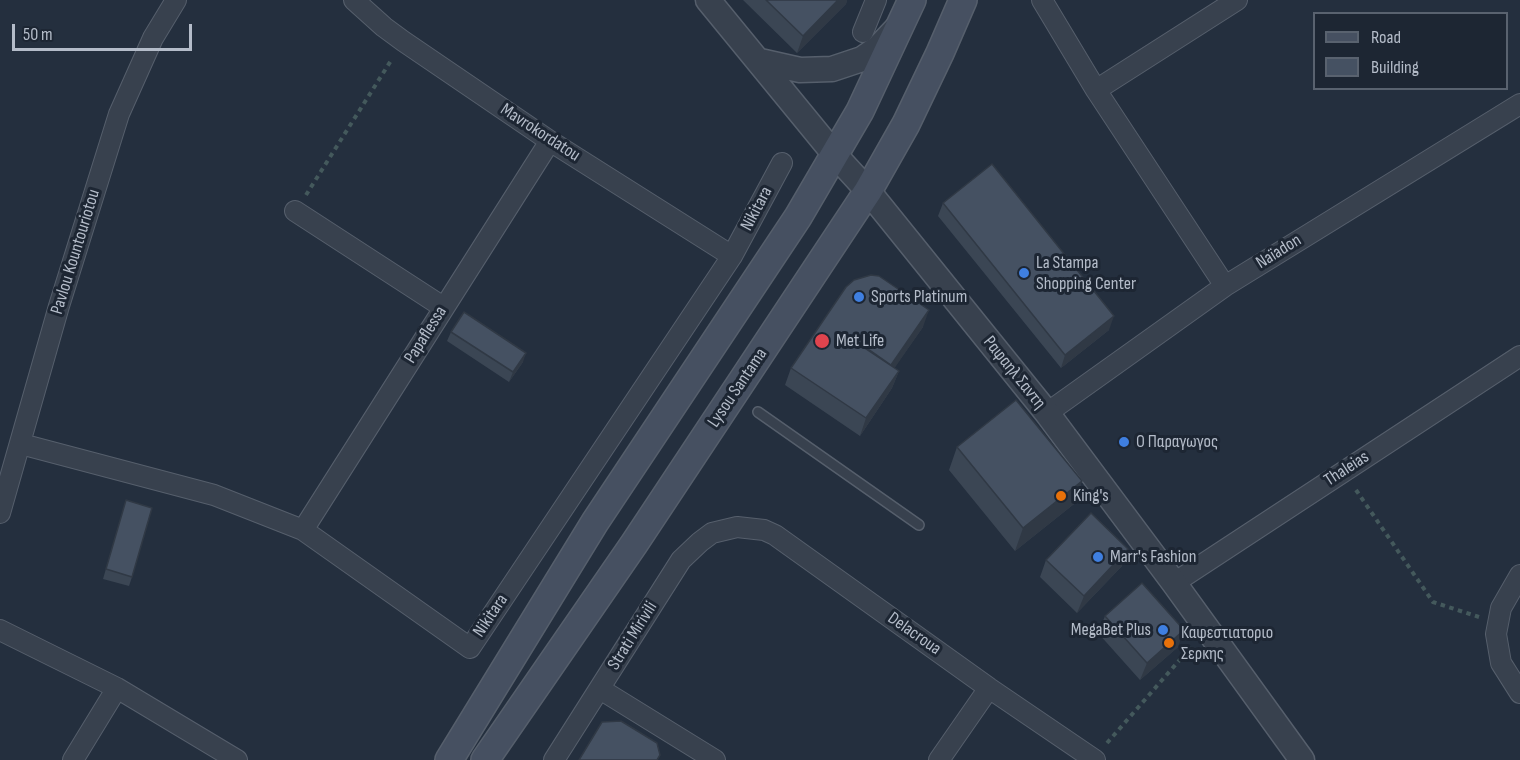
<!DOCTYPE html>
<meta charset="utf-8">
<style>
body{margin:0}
#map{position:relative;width:1520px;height:760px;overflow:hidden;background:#242f3e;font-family:"Sofia Sans Condensed",sans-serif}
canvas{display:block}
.legend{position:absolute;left:1313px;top:12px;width:195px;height:78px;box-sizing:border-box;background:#1d2633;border:2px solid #59626f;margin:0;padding:8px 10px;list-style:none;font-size:18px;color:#b4bcc9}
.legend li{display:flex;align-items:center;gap:12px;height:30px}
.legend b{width:30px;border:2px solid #59626f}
.scale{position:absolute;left:12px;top:24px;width:180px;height:27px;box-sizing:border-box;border:3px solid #b4bcc9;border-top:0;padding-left:8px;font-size:18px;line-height:21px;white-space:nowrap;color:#b4bcc9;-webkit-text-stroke:4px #1d2633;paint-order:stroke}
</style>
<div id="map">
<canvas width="1520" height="760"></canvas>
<ul class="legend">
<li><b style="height:8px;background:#465061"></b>Road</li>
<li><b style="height:16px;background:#455162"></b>Building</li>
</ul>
<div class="scale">50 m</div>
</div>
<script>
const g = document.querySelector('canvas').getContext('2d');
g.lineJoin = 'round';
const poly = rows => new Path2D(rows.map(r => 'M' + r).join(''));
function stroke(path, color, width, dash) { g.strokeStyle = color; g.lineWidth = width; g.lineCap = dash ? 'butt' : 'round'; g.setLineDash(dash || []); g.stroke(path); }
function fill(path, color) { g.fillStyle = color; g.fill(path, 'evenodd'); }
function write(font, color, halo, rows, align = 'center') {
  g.font = font + ' "Sofia Sans Condensed",sans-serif'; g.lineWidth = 6; g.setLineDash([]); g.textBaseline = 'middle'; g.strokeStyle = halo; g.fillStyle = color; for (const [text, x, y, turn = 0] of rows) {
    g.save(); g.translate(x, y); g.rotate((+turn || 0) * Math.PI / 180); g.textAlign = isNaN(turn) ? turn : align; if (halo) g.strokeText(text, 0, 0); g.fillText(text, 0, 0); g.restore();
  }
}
const service = poly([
 [758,412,919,525]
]);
const minor = poly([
 [354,0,384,27,403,41,550,141,732,256],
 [1042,0,1096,90,1225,286],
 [863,32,876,0],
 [1096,90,1237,0],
 [295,211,443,307],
 [1047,413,1225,286,1520,104],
 [21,444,214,495,303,530,470,648,732,256,782,163],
 [0,513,59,306,119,114,153,38,176,0],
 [303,530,550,141],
 [1520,575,1501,608,1496,634,1501,663,1520,693],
 [1174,583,1520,356],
 [0,630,117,688,237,760],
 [600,689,715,760],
 [73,760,117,688],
 [554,760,681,560,700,542,712,533,737,527,764,530,775,535,989,688,1095,760],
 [939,760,989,688]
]);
const tertiary = poly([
 [708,0,835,155,868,191,1047,413,1174,583,1302,760],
 [760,61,800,70,832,69,862,59,878,48,896,29]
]);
const secondary = poly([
 [449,760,595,522,798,217,860,111,912,0],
 [485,760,634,544,868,191,906,124,940,53,963,0]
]);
stroke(service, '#565f6c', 12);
stroke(minor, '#565f6c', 22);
stroke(tertiary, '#565f6c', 27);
stroke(secondary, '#565f6c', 30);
stroke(poly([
 [306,195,392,59],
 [1356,490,1433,602,1479,617],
 [1107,743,1191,647]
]), '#44595c', 4, [4.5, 4.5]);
stroke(service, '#38414e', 9);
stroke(minor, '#38414e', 20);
stroke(tertiary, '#38414e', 24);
stroke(secondary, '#465061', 27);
fill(poly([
 [743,0,847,0,846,4,797,53],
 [943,203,1109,330,1061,368,938,216],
 [846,287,923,327,894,368,899,371,892,388,860,436,785,385,791,368],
 [451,332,523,362,509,382,447,341],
 [957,447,1082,481,1074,504,1015,551,949,470],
 [126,500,132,577,129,586,103,579],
 [1046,560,1122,566,1077,613,1040,577],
 [1105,616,1178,647,1140,680,1098,633]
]), '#3b4654');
fill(poly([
 [838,0,847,0,846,4,797,53,803,36],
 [929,310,923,327,885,382,891,365],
 [1114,316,1109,330,1061,368,1065,355],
 [526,353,523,362,509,382,513,372],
 [899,371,892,388,860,436,866,418],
 [1082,481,1074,504,1015,551,1023,528],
 [1128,549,1122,566,1077,613,1084,596],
 [1184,630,1178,647,1140,680,1147,663]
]), '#303945');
const building = poly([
 [766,0,838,0,803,36,766,0],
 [992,164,1114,316,1065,355,943,203,992,164],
 [871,275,879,276,929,310,891,365,861,344,860,345,899,371,866,418,791,368,846,287,854,280,871,275],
 [464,312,526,353,513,372,451,332,464,312],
 [1016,400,1082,481,1023,528,957,447,1016,400],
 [126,500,152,508,132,577,106,569,126,500],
 [1091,513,1128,549,1084,596,1046,560,1091,513],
 [1142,583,1184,630,1147,663,1105,616,1142,583],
 [621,721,657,743,660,755,657,760,579,760,602,722,621,721]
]);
fill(building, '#455162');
stroke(building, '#303945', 1.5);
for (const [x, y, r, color] of [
 [1024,273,6,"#3f7fe0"],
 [859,297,6,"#3f7fe0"],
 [822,341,8,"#e0444e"],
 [1124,442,6,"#3f7fe0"],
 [1061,496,6,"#e8710a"],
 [1098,557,6,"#3f7fe0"],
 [1163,630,6,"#3f7fe0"],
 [1169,643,6,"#e8710a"]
]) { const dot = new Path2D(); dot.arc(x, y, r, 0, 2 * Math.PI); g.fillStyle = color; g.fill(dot); stroke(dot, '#1d2633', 2); }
write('18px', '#b4bcc9', '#1d2633', [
 ["Mavrokordatou",540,133,33],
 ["Nikitara",757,209,-62],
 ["Pavlou Kountouriotou",76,252,-73],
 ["Naïadon",1279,252,-32],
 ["Papaflessa",426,335,-58],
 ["Ραφαηλ Σαντη",1014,373,51],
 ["Lysou Santama",738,388,-56],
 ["Thaleias",1347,469,-33],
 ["Nikitara",491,616,-56],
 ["Delacroua",914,634,35],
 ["Strati Mirivili",633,636,-58]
]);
write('18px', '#b4bcc9', '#1d2633', [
 ["La Stampa",1036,263],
 ["Shopping Center",1036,284],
 ["Sports Platinum",871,297],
 ["Met Life",836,341],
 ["Ο Παραγωγος",1136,442],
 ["King's",1073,496],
 ["Marr's Fashion",1110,557],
 ["MegaBet Plus",1151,630,"right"],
 ["Καφεστιατοριο",1181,633],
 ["Σερκης",1181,654]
], 'left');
</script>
